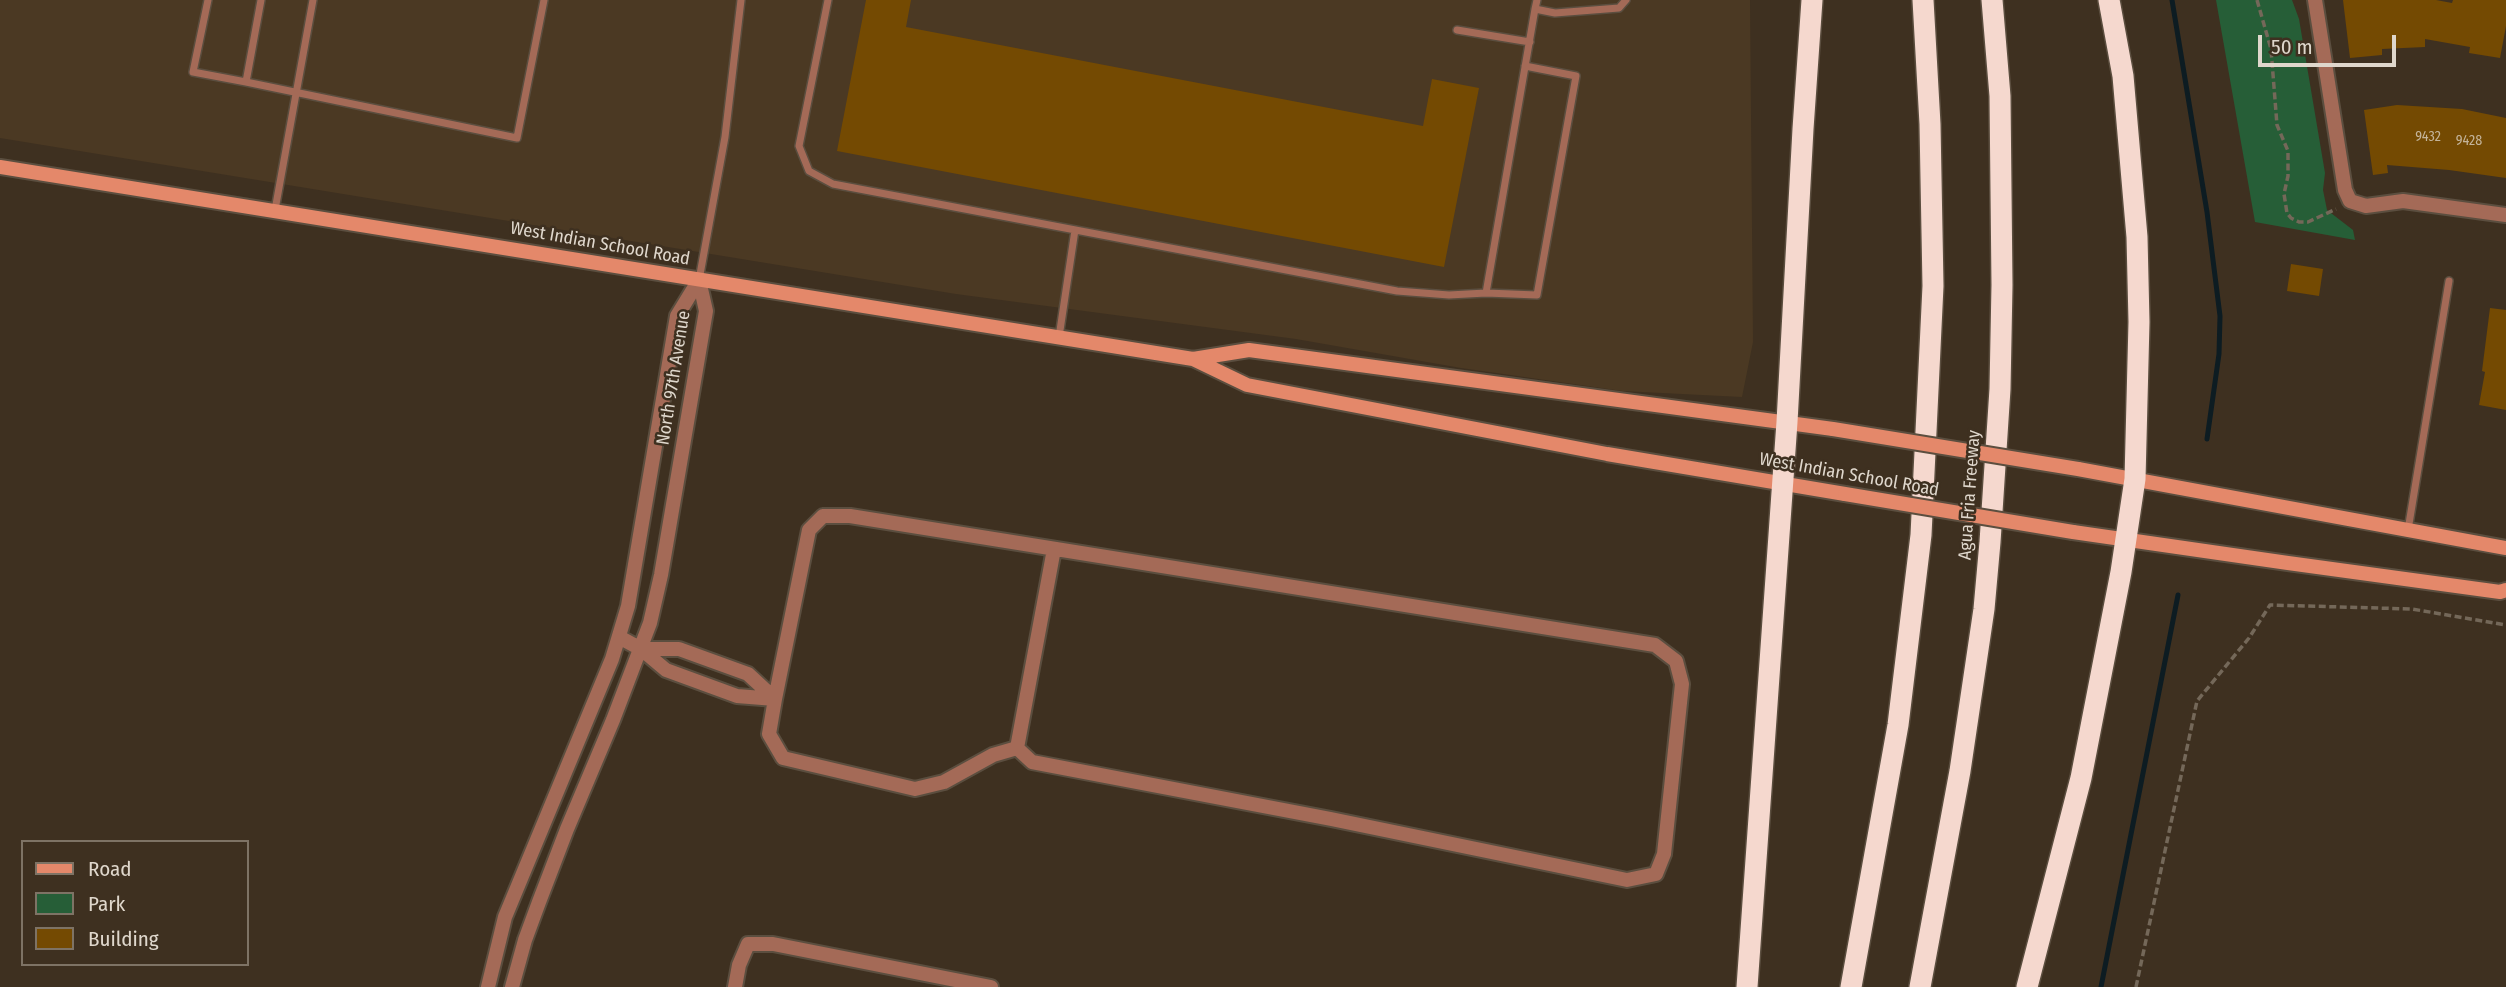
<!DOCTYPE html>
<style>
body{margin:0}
#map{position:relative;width:2506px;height:987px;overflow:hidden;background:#3e3020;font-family:"Fira Sans Condensed",sans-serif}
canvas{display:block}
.legend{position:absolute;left:21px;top:840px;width:228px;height:126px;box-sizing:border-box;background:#3e3020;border:2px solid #7e7365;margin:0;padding:9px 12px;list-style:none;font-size:21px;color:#dfd7cc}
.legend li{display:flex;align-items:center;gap:14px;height:35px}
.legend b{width:35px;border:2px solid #7e7365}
.scale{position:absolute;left:2258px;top:35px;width:138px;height:32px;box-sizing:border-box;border:4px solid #dfd7cc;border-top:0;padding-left:9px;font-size:21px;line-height:24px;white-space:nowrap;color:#dfd7cc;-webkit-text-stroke:5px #3e3020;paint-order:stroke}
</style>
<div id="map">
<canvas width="2506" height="987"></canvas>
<ul class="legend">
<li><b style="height:9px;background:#e4886a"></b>Road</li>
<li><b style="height:19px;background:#265e37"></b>Park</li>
<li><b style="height:19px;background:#744a02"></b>Building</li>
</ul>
<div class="scale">50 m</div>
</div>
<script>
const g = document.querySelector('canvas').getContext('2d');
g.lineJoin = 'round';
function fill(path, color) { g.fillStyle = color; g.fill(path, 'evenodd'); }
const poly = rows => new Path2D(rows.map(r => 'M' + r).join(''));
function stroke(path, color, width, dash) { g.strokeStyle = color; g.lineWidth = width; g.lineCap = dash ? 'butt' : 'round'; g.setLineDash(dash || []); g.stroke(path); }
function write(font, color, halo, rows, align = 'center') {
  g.font = font + ' "Fira Sans Condensed",sans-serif'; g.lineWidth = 5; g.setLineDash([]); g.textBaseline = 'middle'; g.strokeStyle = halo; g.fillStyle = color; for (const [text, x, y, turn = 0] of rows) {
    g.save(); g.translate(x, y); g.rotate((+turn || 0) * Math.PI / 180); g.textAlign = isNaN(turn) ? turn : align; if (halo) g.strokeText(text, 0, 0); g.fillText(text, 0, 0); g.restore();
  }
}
fill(poly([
 [0,0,1750,0,1753,342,1742,397,1622,391,1461,368,1296,339,956,294,0,138]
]), '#4b3923');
fill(poly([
 [2216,0,2292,0,2299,19,2325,173,2323,190,2327,210,2353,230,2355,240,2255,222]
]), '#265e37');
stroke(poly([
 [2172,0,2207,212,2220,316,2219,354,2207,439],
 [2101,987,2178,595]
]), '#0d1c22', 5);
fill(poly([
 [866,0,911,0,906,27,1423,126,1432,79,1479,88,1444,267,837,151],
 [2343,0,2436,0,2452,3,2453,0,2506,0,2506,26,2500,58,2469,53,2470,47,2425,39,2425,47,2382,49,2382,55,2350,58],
 [2397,105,2462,109,2506,118,2506,178,2449,170,2387,165,2388,173,2373,175,2364,110],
 [2291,264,2323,269,2319,296,2287,291],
 [2490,308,2506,310,2506,410,2479,405,2485,372,2482,371]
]), '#744a02');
const service = poly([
 [208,0,193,72,246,82],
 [261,0,246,82,517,138,544,0],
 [828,0,799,146,809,171,833,184,1397,291,1449,295,1486,293],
 [1537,0,1535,9,1555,13,1619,8,1626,0],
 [1457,30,1530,42],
 [1525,66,1576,76,1537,295,1486,293,1535,9],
 [275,210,313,0],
 [699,280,725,137,741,0],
 [1059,337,1075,230],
 [2408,530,2449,281]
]);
const minor = poly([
 [2315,0,2345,190,2350,201,2366,206,2403,201,2506,215],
 [823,516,850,516,1655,645,1676,661,1682,684,1664,854,1656,874,1627,880,1331,819,1032,762,1017,748,993,755,944,782,915,789,783,758,769,734,775,699,809,530,823,516],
 [619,637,641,649,666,670,737,696,775,699],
 [641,649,679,649,748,674,775,699],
 [1017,748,1054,549],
 [488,987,505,917,612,659,628,606,677,316,699,280],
 [512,987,525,940,539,902,567,829,613,720,650,623,661,575,706,311,699,280],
 [735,987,739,965,748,944,773,944,991,987]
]);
const secondary = poly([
 [0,167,1193,359,1247,385,1607,454,1845,494],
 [1193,359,1249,350,1833,429],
 [2078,469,2506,548],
 [2073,532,2288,563,2500,592,2506,590]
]);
const motorway = poly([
 [1747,987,1787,422,1803,129,1812,0],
 [1851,987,1898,725,1921,535,1933,286,1930,124,1923,0],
 [1920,987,1960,771,1984,609,1990,542,2000,389,2002,285,2000,96,1992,0],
 [2027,987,2081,778,2121,572,2135,479,2139,322,2137,237,2123,76,2109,0]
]);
stroke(service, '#5b4e3f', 10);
stroke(minor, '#5b4e3f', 18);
stroke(secondary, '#5b4e3f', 18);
stroke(motorway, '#5b4e3f', 24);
stroke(poly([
 [2257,0,2271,49,2277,125,2288,151,2288,176,2284,194,2287,213,2291,218,2299,222,2308,222,2336,209],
 [2136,987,2197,701,2249,638,2270,605,2412,609,2506,625]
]), '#746859', 3.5, [7, 3.5]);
stroke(service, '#a46a57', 7);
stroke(minor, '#a46a57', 14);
stroke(secondary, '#e4886a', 14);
stroke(motorway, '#f5d8ce', 21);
const secondaryBridge = poly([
 [1833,429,2078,469],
 [1845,494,2073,532]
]);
stroke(secondaryBridge, '#5b4e3f', 18, []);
stroke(secondaryBridge, '#e4886a', 14);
write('14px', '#c4b49a', null, [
 ["9432",2428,137],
 ["9428",2469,141]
]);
write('18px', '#dfd7cc', '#3e3020', [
 ["West Indian School Road",600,244,10],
 ["North 97th Avenue",674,378,-81],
 ["West Indian School Road",1849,475,10],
 ["Agua Fria Freeway",1970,495,-86]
]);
</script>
